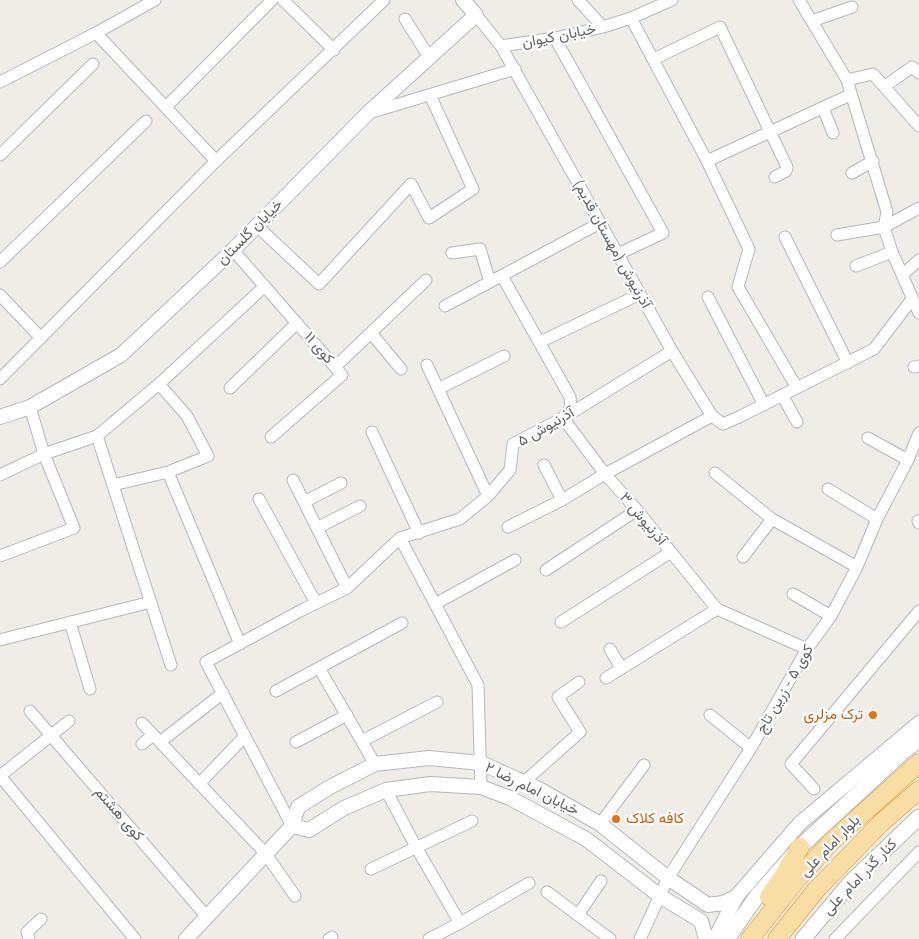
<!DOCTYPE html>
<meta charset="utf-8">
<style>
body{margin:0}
canvas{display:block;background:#f0ede7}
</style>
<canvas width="919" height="939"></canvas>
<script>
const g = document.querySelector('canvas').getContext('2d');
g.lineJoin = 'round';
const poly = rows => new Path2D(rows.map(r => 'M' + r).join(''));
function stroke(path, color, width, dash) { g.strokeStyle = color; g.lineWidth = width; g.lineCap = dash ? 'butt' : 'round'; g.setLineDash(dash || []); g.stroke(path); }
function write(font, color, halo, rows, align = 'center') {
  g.font = font + ' Montserrat,Vazirmatn,sans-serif'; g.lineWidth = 4.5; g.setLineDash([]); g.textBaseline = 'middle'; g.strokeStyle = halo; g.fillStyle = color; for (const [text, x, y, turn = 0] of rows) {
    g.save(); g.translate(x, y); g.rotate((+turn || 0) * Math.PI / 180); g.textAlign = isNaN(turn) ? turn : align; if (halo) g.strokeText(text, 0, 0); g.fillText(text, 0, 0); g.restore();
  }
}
const minor = poly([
 [283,0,334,50],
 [578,0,603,27],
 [799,0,847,80,887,212,884,227,892,252,919,313],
 [476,15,501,46,555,38,603,27,631,18,672,0],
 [631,18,707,161,749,249,738,287,797,388],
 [405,19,429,57],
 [812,21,852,7],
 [96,33,216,161],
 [555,38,663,233,618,254],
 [501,46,672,351,712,416,723,424,739,417,874,349,912,299],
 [654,59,720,27,787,167,786,171,775,177],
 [847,80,873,74,919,126],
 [0,82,96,33,155,0],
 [885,86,912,67,919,73],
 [166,107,272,0],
 [823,108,833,133],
 [369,113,515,69],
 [0,155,93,64],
 [707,161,850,95],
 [852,173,873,161],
 [257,226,319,284,411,184,429,218,473,189,430,95],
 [837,235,884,227,919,208],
 [785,237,848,363],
 [233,250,342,375,271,437],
 [452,253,480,249,490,282],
 [0,262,146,121],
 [856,266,892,252],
 [902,275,919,260],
 [502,276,570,397,571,408,563,418,605,474,637,510,717,609,807,649],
 [0,295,41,338],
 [708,297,764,405],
 [445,306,600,223],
 [371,333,401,369],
 [540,342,640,294],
 [427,365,488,496],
 [335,367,426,280],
 [914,367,919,366],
 [0,379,216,161,384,0],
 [159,384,187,416,208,456,168,472],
 [230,388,297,323],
 [438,389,504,356],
 [782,395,797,422],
 [30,407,44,454,97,436,159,384,265,286],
 [372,432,419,533],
 [97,436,171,665],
 [868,438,908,460],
 [544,465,562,500],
 [715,473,772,519,857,567],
 [0,475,44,454,74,528,0,556],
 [293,480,347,588],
 [113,485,168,472,240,644],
 [828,489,877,519],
 [259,499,316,603],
 [304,502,341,483],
 [918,521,919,523],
 [508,527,562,500,605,474,712,416],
 [317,528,360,506],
 [400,538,478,685,481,787],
 [743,557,772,519],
 [546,570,637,510],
 [793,594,831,616],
 [435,604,515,560],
 [70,622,90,689],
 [561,622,671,552],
 [0,640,151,602],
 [610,649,621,668],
 [319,668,375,764],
 [606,678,717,609],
 [276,691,402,623],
 [30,711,207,917],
 [710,715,751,748],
 [142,723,266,854,295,896],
 [362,741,437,702],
 [160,742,223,693],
 [296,742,347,715],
 [142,744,153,735],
 [0,776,135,939],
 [0,776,69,721],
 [524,782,580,732,558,697,579,682],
 [199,784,245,736],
 [814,789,791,764,919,611],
 [386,790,416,847,460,923],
 [600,824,644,765],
 [292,826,206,662,300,611,347,588,400,538,460,519,488,496,510,470,513,444,563,418,672,351],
 [371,869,472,821],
 [547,892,610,939],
 [578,915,601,881],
 [29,939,27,932,41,919],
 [329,939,332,937],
 [429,939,460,923,529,883],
 [640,939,668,878,751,748,807,649,831,616,857,567,877,519,908,460,919,433],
 [835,939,919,852]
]);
const tertiary = poly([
 [0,417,30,407,121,355,233,250,368,113,476,15,463,0],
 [292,826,309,830,344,808,386,790,430,784,481,787,510,798,586,839,660,896,701,921,706,939],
 [186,939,292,826,298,807,330,787,375,764,429,758,481,763,539,789,600,824,668,878,708,905,723,903,736,897],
 [715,939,736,897,800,823,919,723]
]);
const secondary = poly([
 [727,939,757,896,800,847,904,751,919,740],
 [803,939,850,883,919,817]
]);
const trunk = poly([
 [769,897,783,877,800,847],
 [750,939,794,883,830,843,919,763],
 [777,939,816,890,881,823,919,790]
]);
stroke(minor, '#b4b7bb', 13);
stroke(tertiary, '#b4b7bb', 16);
stroke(secondary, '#b3b7ba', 17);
stroke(trunk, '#e9900e', 19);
stroke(minor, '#fff', 11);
stroke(tertiary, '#fff', 14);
stroke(secondary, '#fff', 15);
stroke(trunk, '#f8dea4', 18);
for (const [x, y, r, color] of [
 [873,715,5,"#e8710a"],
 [616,819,5,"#e8710a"]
]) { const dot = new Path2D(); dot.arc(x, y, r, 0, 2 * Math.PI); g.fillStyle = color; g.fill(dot); stroke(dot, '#fff', 2); }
write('15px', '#5e6366', '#fff', [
 ["خیابان کیوان",559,36,-11],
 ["خیابان گلستان",250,232,-45],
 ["آذرنیوش (مهستان قدیم)",612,244,61],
 ["کوی ۱۱",319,348,49],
 ["آذرنیوش ۵",546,427,-30],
 ["آذرنیوش ۳",643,519,50],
 ["کوی ۵ - زرین تاج",785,689,-60],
 ["خیابان امام رضا ۲",532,789,26],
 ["کوی هشتم",119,814,49],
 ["بلوار امام علی",830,846,-46],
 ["کنار گذر امام علی",860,877,-46]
]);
write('15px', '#c56008', '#fff', [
 ["ترک مزلری",863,715],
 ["کافه کلاک",626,819,"left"]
], 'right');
</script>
